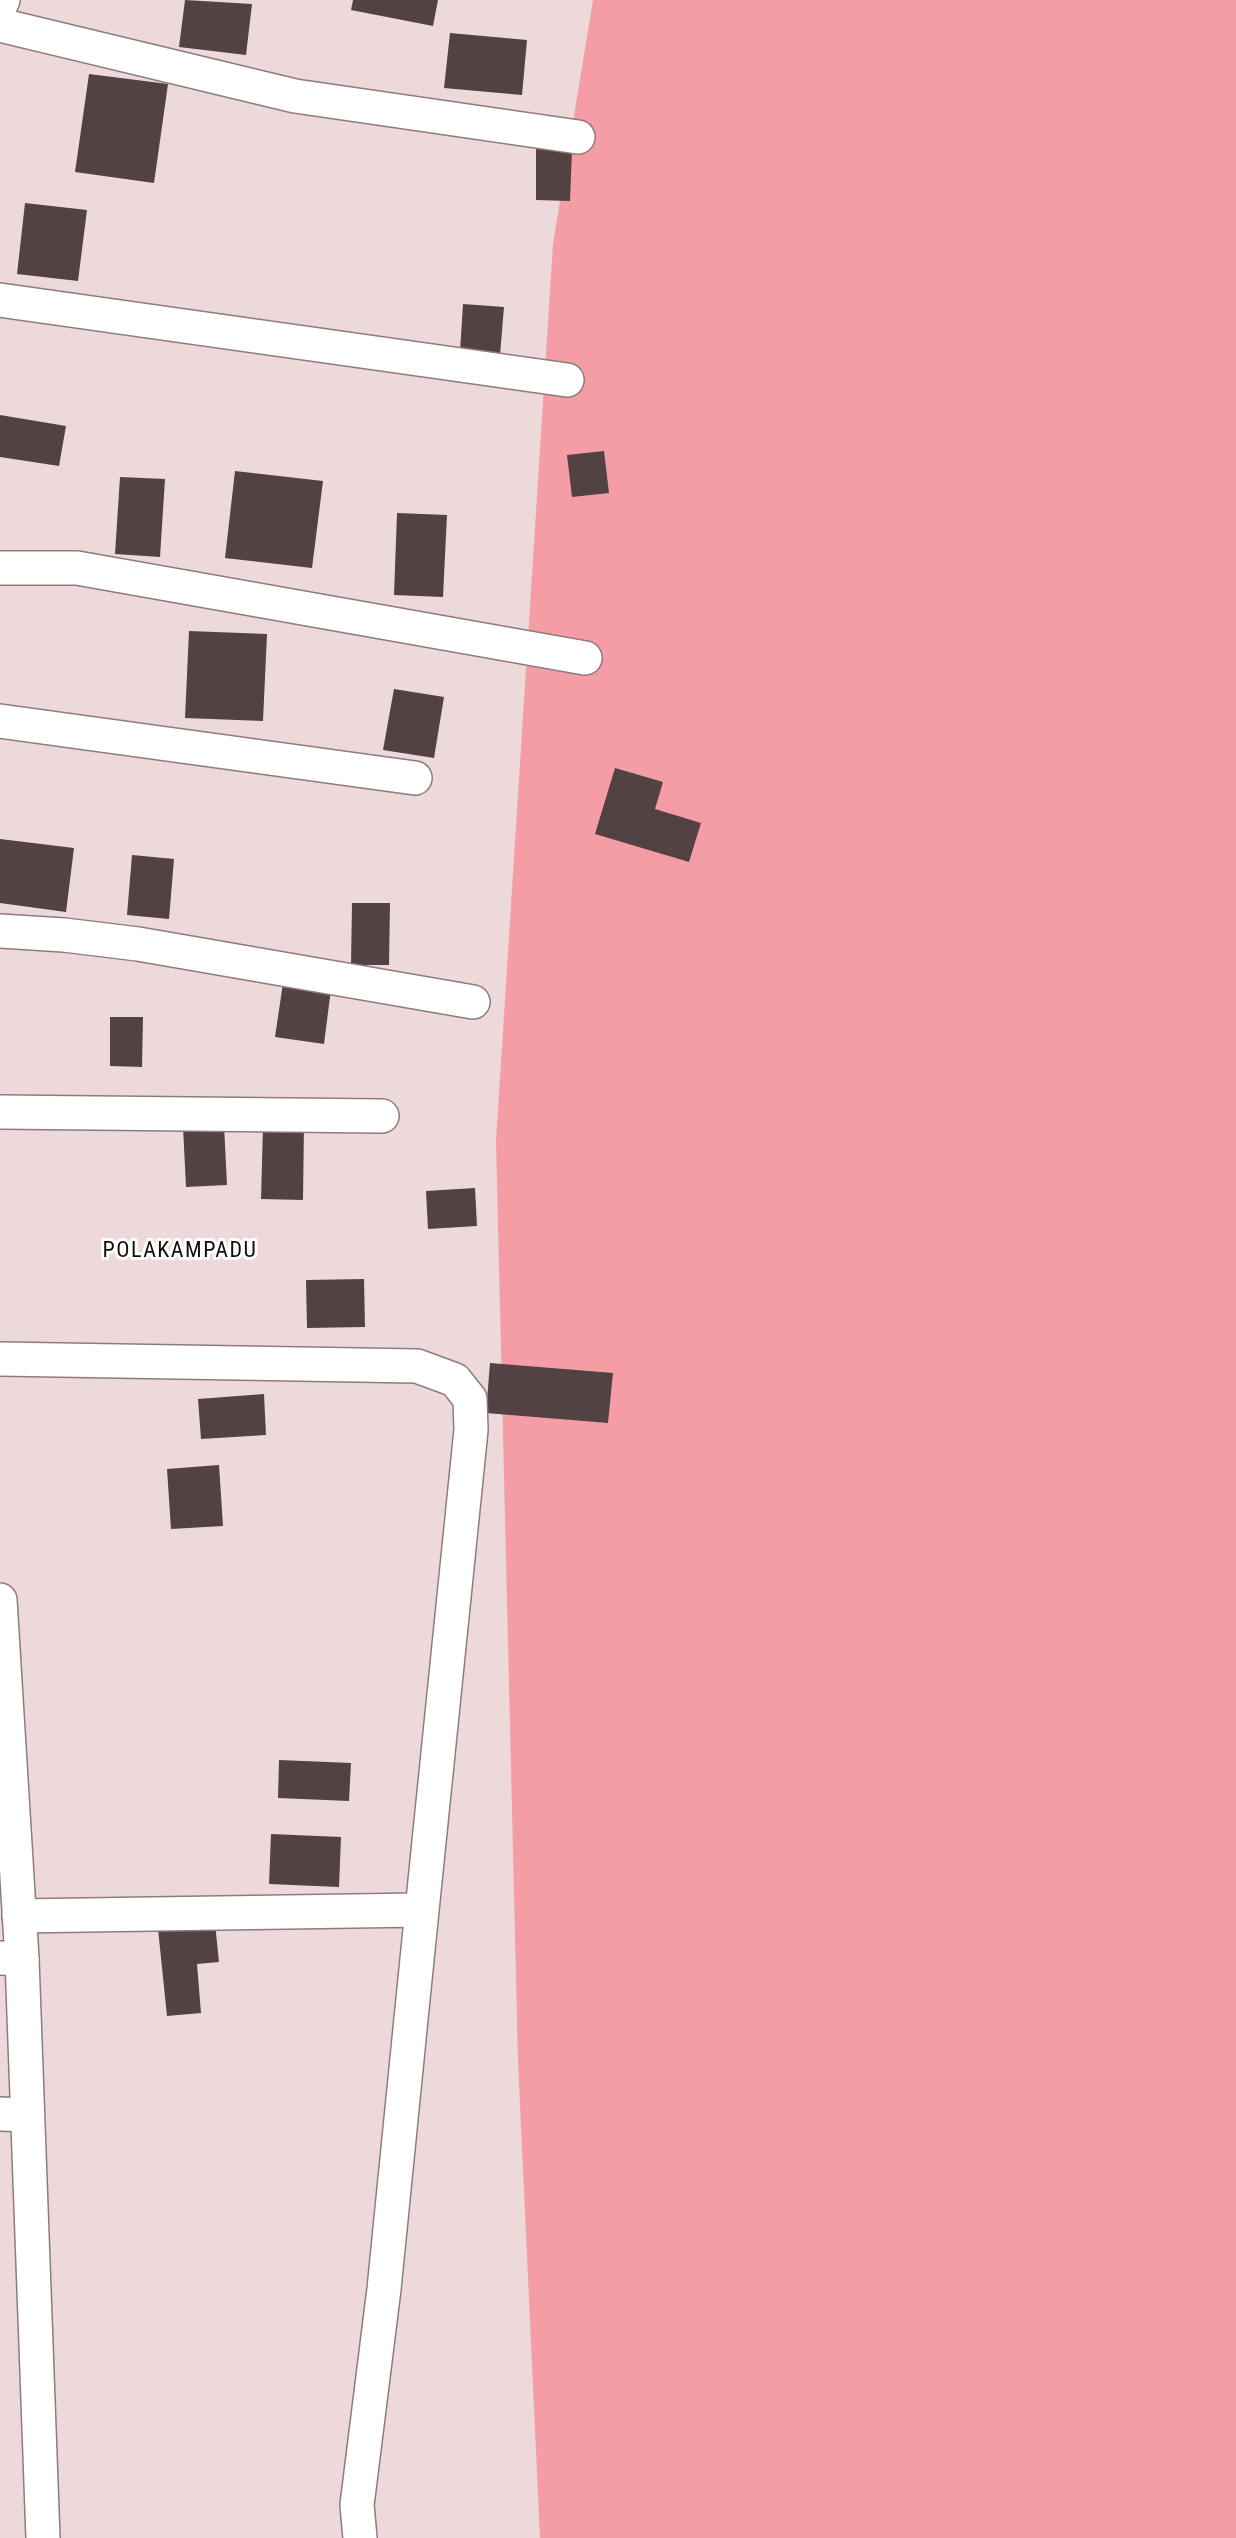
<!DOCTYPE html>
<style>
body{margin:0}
canvas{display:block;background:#edd9da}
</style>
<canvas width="1236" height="2538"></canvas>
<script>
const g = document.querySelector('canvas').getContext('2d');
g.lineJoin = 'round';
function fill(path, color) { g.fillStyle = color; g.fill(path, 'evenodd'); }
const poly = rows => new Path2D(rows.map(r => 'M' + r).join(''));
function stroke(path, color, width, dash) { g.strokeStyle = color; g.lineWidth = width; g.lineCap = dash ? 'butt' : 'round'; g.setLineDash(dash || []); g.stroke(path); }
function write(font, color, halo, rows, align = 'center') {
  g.font = font + ' "Roboto Condensed",sans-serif'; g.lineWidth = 6; g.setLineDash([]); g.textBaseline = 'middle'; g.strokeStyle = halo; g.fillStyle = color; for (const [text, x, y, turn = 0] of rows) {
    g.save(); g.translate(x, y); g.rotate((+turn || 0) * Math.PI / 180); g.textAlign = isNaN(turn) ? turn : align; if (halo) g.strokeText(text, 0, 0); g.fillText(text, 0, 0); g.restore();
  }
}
fill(poly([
 [593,0,1236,0,1236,2538,540,2538,518,2061,496,1141,553,244]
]), '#f49da5');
fill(poly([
 [185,0,252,4,246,55,179,47],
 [353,0,438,0,433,26,351,10],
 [450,33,527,40,522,95,444,88],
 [89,74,168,84,154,183,75,172],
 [536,149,572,150,570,201,536,200],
 [25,203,87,210,78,281,17,274],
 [463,304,504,307,500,355,460,351],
 [0,415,66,426,59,466,0,457],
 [604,451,609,493,572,497,567,455],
 [235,471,323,481,312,568,225,558],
 [120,477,165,479,160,557,115,554],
 [397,513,447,515,443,597,394,595],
 [189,631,267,634,263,721,185,718],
 [394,689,444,697,434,758,383,750],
 [615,768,663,782,655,809,701,823,689,862,595,834],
 [0,839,74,848,66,912,0,903],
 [132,855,174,859,169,919,127,915],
 [352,903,390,903,389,965,351,965],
 [283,983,331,989,324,1044,275,1037],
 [110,1017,143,1017,142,1067,110,1066],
 [224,1125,227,1185,186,1187,183,1127],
 [263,1125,304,1125,303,1200,261,1199],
 [475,1188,477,1226,428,1229,426,1191],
 [364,1279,365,1327,307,1328,306,1280],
 [490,1363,613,1373,608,1423,486,1413],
 [264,1394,266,1435,201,1439,198,1399],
 [219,1465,223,1526,171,1529,167,1469],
 [279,1760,351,1763,349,1801,278,1798],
 [271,1834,341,1837,339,1887,269,1884],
 [215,1923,219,1962,197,1964,201,2013,167,2016,158,1929]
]), '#534243');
const minor = poly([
 [0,25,295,96,578,137],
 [0,300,567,380],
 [0,568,77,568,585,658],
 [0,721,415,778],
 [0,931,64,935,138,944,473,1002],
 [0,1112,382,1116],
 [0,1359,417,1366,455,1380,470,1399,471,1430,415,1979,384,2289,357,2505,360,2538],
 [19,1916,420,1910],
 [0,1958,22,1959],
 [0,2114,26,2115]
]);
const major = poly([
 [0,6,3,0],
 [0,1600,22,1959,43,2538]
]);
stroke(minor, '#8e7c7d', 36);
stroke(major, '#8e7c7d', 36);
stroke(minor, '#fff', 33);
stroke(major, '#fff', 33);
g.letterSpacing = '1.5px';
write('22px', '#140d0e', '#fff', [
 ["POLAKAMPADU",180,1251]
]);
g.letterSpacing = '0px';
</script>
